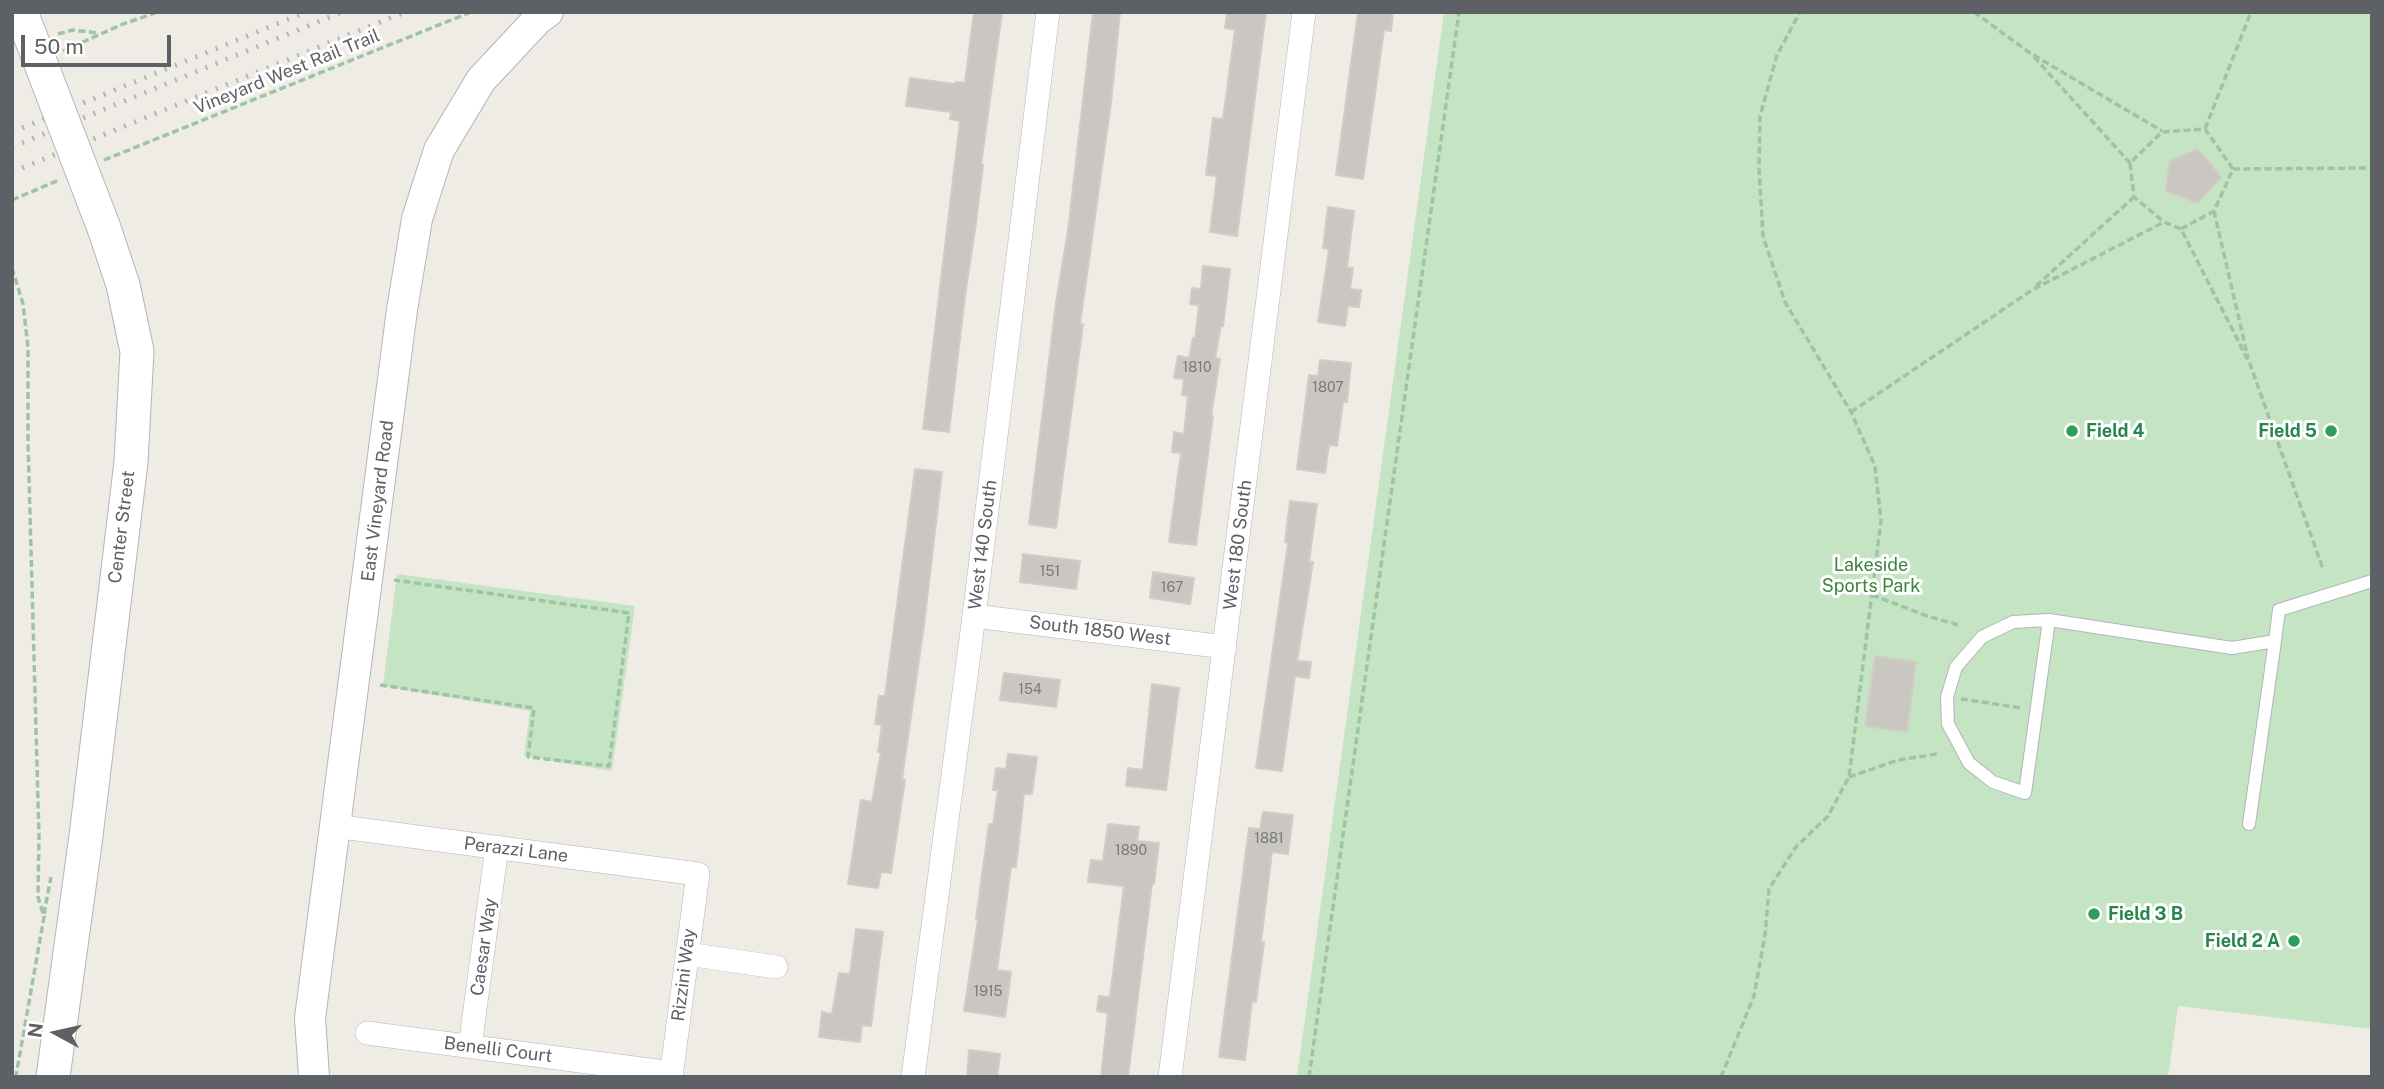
<!DOCTYPE html>
<style>
body{margin:0}
#map{position:relative;width:2384px;height:1089px;overflow:hidden;background:#eeece5;font-family:"Public Sans",sans-serif}
canvas{display:block}
.frame{position:absolute;inset:0;border:14px solid #5d6064;pointer-events:none}
.north{position:absolute;left:21px;top:998px;width:70px;height:70px;-webkit-text-stroke:5px #fff;paint-order:stroke;rotate:278deg;font-size:19px;font-weight:700;line-height:28px;text-align:center;color:#5d6064}
.north::after{content:'';display:block;margin:auto;width:24px;height:32px;background:#5d6064;clip-path:polygon(50% 0,100% 100%,50% 72%,0 100%)}
.scale{position:absolute;left:21px;top:35px;width:150px;height:32px;box-sizing:border-box;border:4px solid #5d6064;border-top:0;padding-left:9px;font-size:21px;line-height:24px;white-space:nowrap;color:#5d6064;-webkit-text-stroke:5px #fff;paint-order:stroke}
</style>
<div id="map">
<canvas width="2384" height="1089"></canvas>
<div class="frame"></div>
<div class="north">N</div>
<div class="scale">50 m</div>
</div>
<script>
const g = document.querySelector('canvas').getContext('2d');
g.lineJoin = 'round';
function fill(path, color) { g.fillStyle = color; g.fill(path, 'evenodd'); }
const poly = rows => new Path2D(rows.map(r => 'M' + r).join(''));
function stroke(path, color, width, dash) { g.strokeStyle = color; g.lineWidth = width; g.lineCap = dash ? 'butt' : 'round'; g.setLineDash(dash || []); g.stroke(path); }
function write(font, color, halo, rows, align = 'center') {
  g.font = font + ' "Public Sans",sans-serif'; g.lineWidth = 6; g.setLineDash([]); g.textBaseline = 'middle'; g.strokeStyle = halo; g.fillStyle = color; for (const [text, x, y, turn = 0] of rows) {
    g.save(); g.translate(x, y); g.rotate((+turn || 0) * Math.PI / 180); g.textAlign = isNaN(turn) ? turn : align; if (halo) g.strokeText(text, 0, 0); g.fillText(text, 0, 0); g.restore();
  }
}
fill(poly([
 [1444,12,2372,12,2372,1029,2178,1006,2168,1077,1297,1077],
 [397,574,635,606,612,771,524,756,530,711,383,686]
]), '#c5e4c3');
const building = poly([
 [974,12,1002,12,981,165,983,165,976,223,965,296,949,432,923,429,960,121,950,119,951,112,906,106,910,78,955,84,956,82,965,83,974,12],
 [1093,12,1120,12,1111,103,1080,324,1083,324,1056,528,1029,524,1056,303,1068,231,1093,12],
 [1227,12,1266,12,1237,236,1210,232,1217,176,1206,175,1213,118,1223,119,1235,30,1225,28,1227,12],
 [1358,12,1393,12,1391,31,1384,30,1363,179,1336,175,1358,12],
 [2198,149,2221,177,2198,203,2166,191,2170,161,2198,149],
 [1328,207,1354,211,1347,268,1353,268,1350,289,1361,290,1359,307,1348,306,1345,326,1318,322,1329,249,1323,248,1328,207],
 [1203,266,1230,269,1223,326,1221,326,1215,358,1220,359,1211,416,1213,416,1196,545,1169,542,1181,453,1172,452,1174,432,1184,434,1188,396,1182,395,1184,379,1174,378,1178,356,1189,358,1193,338,1195,339,1199,305,1190,304,1192,288,1201,289,1203,266],
 [1320,360,1351,363,1347,402,1343,402,1337,446,1329,445,1325,473,1297,469,1309,375,1318,376,1320,360],
 [915,469,942,472,924,625,902,779,905,780,891,873,881,872,878,888,848,884,861,800,872,802,881,752,878,752,882,725,875,724,879,696,885,696,915,469],
 [1290,501,1317,504,1309,562,1313,562,1297,661,1311,662,1309,678,1295,676,1282,771,1256,768,1288,543,1285,542,1290,501],
 [1023,554,1080,561,1076,589,1020,582,1023,554],
 [1153,572,1194,578,1190,604,1150,598,1153,572],
 [1875,656,1916,662,1907,732,1865,726,1875,656],
 [1004,673,1060,680,1056,707,1000,700,1004,673],
 [1152,684,1179,688,1166,790,1126,786,1128,768,1143,770,1152,684],
 [1008,754,1037,757,1032,794,1024,794,1016,867,1011,867,997,970,1011,972,1005,1017,964,1011,978,919,976,919,989,824,993,825,998,790,993,790,996,768,1006,769,1008,754],
 [1263,812,1293,815,1288,854,1272,852,1261,942,1264,942,1256,1002,1252,1001,1245,1060,1219,1057,1249,828,1260,829,1263,812],
 [1108,824,1139,827,1137,841,1159,843,1154,884,1152,884,1128,1077,1101,1077,1108,1013,1097,1011,1099,996,1110,997,1124,886,1088,882,1091,860,1103,861,1108,824],
 [856,929,883,932,871,1026,862,1025,860,1042,819,1037,822,1012,832,1014,839,973,850,974,856,929],
 [969,1050,1000,1054,997,1077,967,1077,969,1050]
]);
fill(building, '#cac6c2');
stroke(building, '#d2cdc4', 2);
const service = poly([
 [2049,620,2025,793,1993,782,1969,763,1948,724,1947,697,1956,667,1982,637,2013,622,2049,620,2232,648,2275,641,2279,610,2372,581],
 [2249,824,2275,641]
]);
const minor = poly([
 [974,616,1225,647],
 [334,826,698,874,671,1077],
 [687,954,776,967],
 [367,1033,672,1073],
 [470,1046,497,847],
 [913,1077,974,616,1048,12],
 [1170,1077,1304,12]
]);
const tertiary = poly([
 [314,1077,310,1018,402,310,417,219,439,150,481,80,538,19,548,12]
]);
const secondary = poly([
 [53,1077,86,836,131,462,137,351,123,285,104,228]
]);
stroke(service, '#b2b5b9', 14);
stroke(minor, '#b2b5b9', 24);
stroke(tertiary, '#b2b5b9', 32);
stroke(secondary, '#b1b4b9', 35);
stroke(poly([
 [1974,12,2030,53,2162,131],
 [58,34,73,30,98,33],
 [63,51,123,24,158,12],
 [2034,57,2130,163],
 [2205,129,2251,12],
 [104,160,471,12],
 [2233,169,2372,168],
 [12,200,59,180],
 [2214,211,2248,358],
 [2181,229,2214,211,2233,169,2205,129,2162,132,2130,163,2134,197,2164,222,2181,229,2250,364,2323,569],
 [12,268,23,304,28,347,28,441,39,837,38,897,44,917,16,1076],
 [2036,286,2134,197],
 [1851,412,2032,290,2164,222],
 [1872,595,1927,616,1959,625],
 [380,685,534,708,528,757,609,766,629,613,394,580],
 [1961,699,2022,708],
 [1849,777,1898,760,1937,754],
 [44,914,51,877],
 [1309,1077,1459,12],
 [1721,1077,1754,996,1765,935,1769,889,1795,848,1828,816,1849,777,1881,521,1875,466,1851,412,1785,302,1763,236,1759,169,1760,116,1777,55,1800,12]
]), '#9ec4a6', 3.5, [7, 3.5]);
stroke(service, '#fff', 12);
stroke(minor, '#fff', 23);
stroke(tertiary, '#fff', 30);
stroke(secondary, '#fff', 33);
stroke(poly([
 [12,132,306,12],
 [12,147,342,12],
 [12,172,405,12]
]), '#b3b4b4', 5, [2, 9]);
const secondaryBridge = poly([
 [21,12,104,228]
]);
stroke(secondaryBridge, '#b1b4b9', 35, []);
stroke(secondaryBridge, '#fff', 33);
for (const [x, y, r, color] of [
 [2072,431,7,"#2e9e5b"],
 [2331,431,7,"#2e9e5b"],
 [2094,914,7,"#2e9e5b"],
 [2294,941,7,"#2e9e5b"]
]) { const dot = new Path2D(); dot.arc(x, y, r, 0, 2 * Math.PI); g.fillStyle = color; g.fill(dot); stroke(dot, '#fff', 2.5); }
write('14px', '#787a7c', null, [
 ["1810",1197,368],
 ["1807",1328,388],
 ["151",1050,572],
 ["167",1172,588],
 ["154",1030,690],
 ["1881",1269,839],
 ["1890",1131,851],
 ["1915",988,992]
]);
write('18px', '#5d6064', '#fff', [
 ["Vineyard West Rail Trail",287,72,-22],
 ["East Vineyard Road",378,501,-83],
 ["Center Street",122,527,-83],
 ["West 140 South",983,545,-83],
 ["West 180 South",1238,545,-83],
 ["South 1850 West",1100,631,7],
 ["Perazzi Lane",516,850,7],
 ["Caesar Way",484,947,-82],
 ["Rizzini Way",684,975,-83],
 ["Benelli Court",498,1050,7]
]);
write('bold 18px', '#27864d', '#fff', [
 ["Field 4",2086,431],
 ["Field 5",2317,431,"right"],
 ["Field 3 B",2108,914],
 ["Field 2 A",2280,941,"right"]
], 'left');
write('18px', '#3d843c', '#fff', [
 ["Lakeside",1871,565],
 ["Sports Park",1871,586]
]);
</script>
